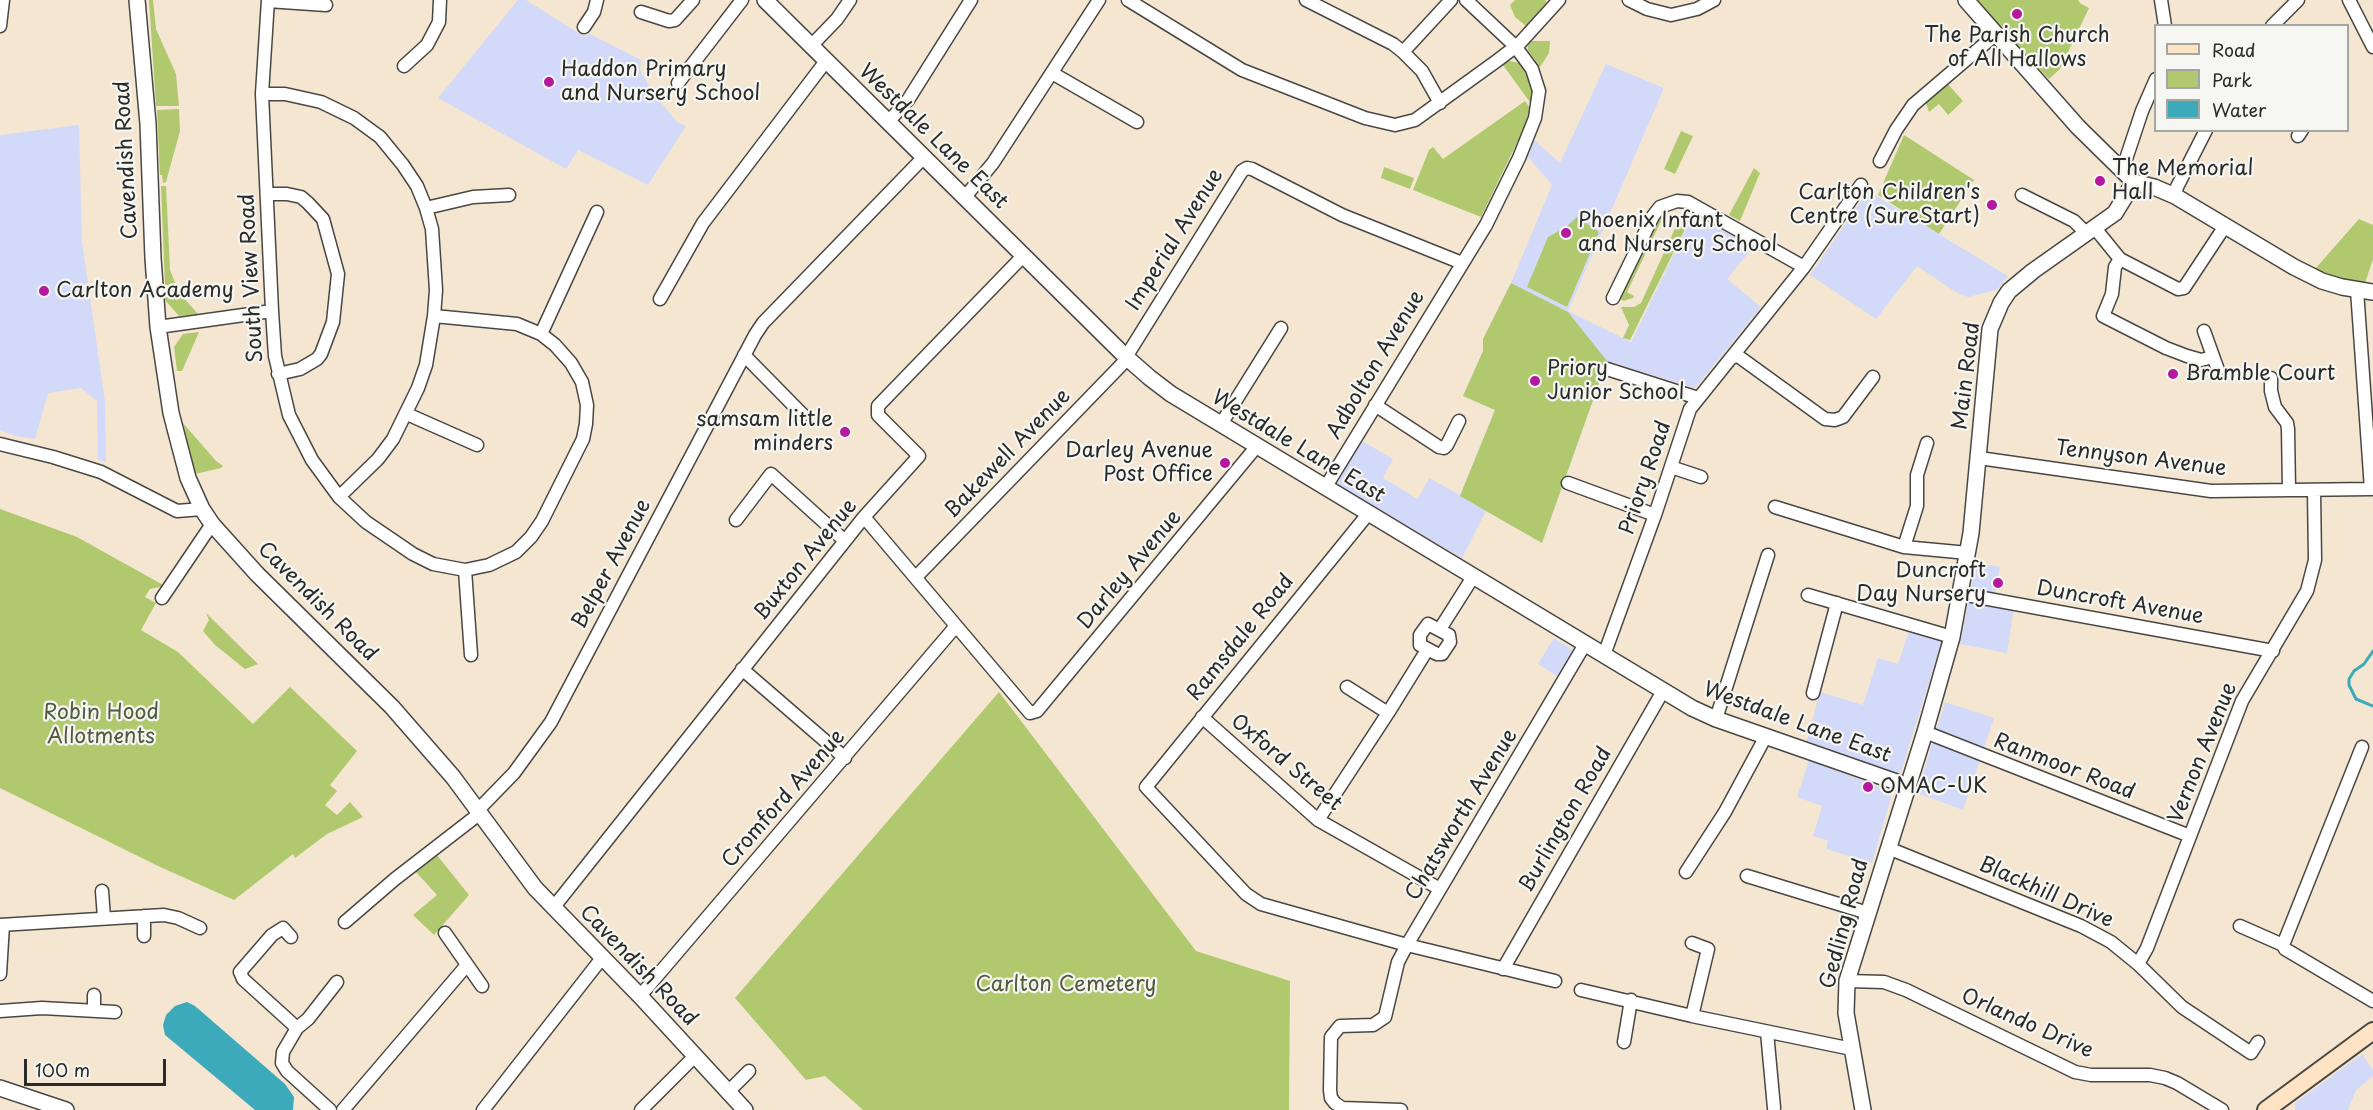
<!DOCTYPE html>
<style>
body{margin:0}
#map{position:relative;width:2373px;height:1110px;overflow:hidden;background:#f4e6d1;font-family:"Playpen Sans",sans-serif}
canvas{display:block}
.legend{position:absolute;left:2154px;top:24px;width:195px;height:108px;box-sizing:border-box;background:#f6f6f2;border:2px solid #a5a5a2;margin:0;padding:8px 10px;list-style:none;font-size:18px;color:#2b2b2b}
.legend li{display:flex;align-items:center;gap:12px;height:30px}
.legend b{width:30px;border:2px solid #a5a5a2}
.scale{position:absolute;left:24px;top:1059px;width:142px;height:27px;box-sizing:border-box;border:3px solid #2b2b2b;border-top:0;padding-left:8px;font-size:18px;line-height:21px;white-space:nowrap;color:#2b2b2b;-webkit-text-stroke:4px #f6f6f2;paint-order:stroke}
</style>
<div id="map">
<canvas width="2373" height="1110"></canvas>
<ul class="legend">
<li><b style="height:8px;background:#fee4c5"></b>Road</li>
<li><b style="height:16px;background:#b1c96e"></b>Park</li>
<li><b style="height:16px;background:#3caaba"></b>Water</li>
</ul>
<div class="scale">100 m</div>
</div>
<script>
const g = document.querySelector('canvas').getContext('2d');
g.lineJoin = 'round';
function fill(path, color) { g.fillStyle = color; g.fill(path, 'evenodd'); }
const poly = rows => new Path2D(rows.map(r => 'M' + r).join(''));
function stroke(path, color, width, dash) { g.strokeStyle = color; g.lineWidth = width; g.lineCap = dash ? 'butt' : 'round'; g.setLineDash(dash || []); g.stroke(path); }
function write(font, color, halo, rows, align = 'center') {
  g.font = font + ' "Playpen Sans",sans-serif'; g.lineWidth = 4.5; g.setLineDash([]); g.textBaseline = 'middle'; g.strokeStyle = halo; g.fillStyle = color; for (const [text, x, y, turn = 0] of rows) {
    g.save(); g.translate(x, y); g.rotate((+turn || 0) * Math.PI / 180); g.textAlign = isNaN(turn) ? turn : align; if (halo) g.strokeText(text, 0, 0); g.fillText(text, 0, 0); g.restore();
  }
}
fill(poly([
 [518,0,526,0,585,37,588,33,641,60,640,70,654,94,677,122,686,126,648,185,578,150,566,169,438,98],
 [1606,64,1664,88,1568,311,1631,342,1693,215,1753,247,1727,279,1761,307,1695,388,1607,361,1542,543,1486,511,1462,558,1337,484,1362,441,1393,459,1383,478,1418,499,1429,478,1460,495,1495,410,1463,396,1483,351,1483,339,1511,283,1552,185,1528,157,1534,140,1560,163],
 [79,125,82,242,105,402,106,462,98,460,97,401,81,388,48,393,35,439,15,436,0,430,0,135],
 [1868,191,2008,276,1997,290,1968,297,1957,293,1917,266,1876,319,1810,275],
 [1976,563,2000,567,1993,603,2014,607,2007,653,1960,644],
 [1909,631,1942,640,1901,772,1896,773,1806,743,1820,692,1863,705,1878,658,1898,664],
 [1554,638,1573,650,1557,676,1538,664],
 [1945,702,1994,718,1963,810,1917,793],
 [1809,760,1888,790,1891,798,1872,863,1826,849,1828,841,1813,836,1822,806,1797,797],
 [2362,1054,2373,1070,2373,1076,2356,1090,2348,1110,2295,1110,2295,1103]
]), '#d3d9f9');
fill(poly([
 [149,0,153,0,156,29,176,74,179,106,156,106],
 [1515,0,1545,0,1547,2,1526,26,1515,17,1510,5],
 [1971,0,2078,0,2080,3,2089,8,2060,69,2049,79],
 [1527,41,1550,41,1549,53,1540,67,1528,50],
 [1509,61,1521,63,1526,72,1533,93,1532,105,1503,65],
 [1946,82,1963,101,1948,115,1939,104,1929,112,1925,100],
 [1525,101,1530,108,1525,126,1481,217,1413,190,1429,150,1433,147,1443,159],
 [179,109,180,131,166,182,163,183,162,175,160,175,157,110],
 [1681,131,1693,136,1675,174,1664,169],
 [1904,135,1974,180,1939,234,1878,195],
 [1384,167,1414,178,1410,189,1381,178],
 [1754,168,1760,173,1740,221,1729,215],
 [161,186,166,186,170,270,176,285,165,285],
 [1677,205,1677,207,1666,211,1627,292,1634,296,1633,298,1623,301,1620,298,1660,212],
 [1690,207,1695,209,1630,340,1623,338,1629,325,1621,307,1634,307,1641,303,1683,211],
 [1577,217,1599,232,1567,307,1527,287,1548,237,1566,227],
 [2359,219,2373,225,2373,259,2365,283,2340,278,2315,269],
 [1511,283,1568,312,1607,361,1542,543,1460,496,1495,410,1463,396,1483,351,1483,339],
 [167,287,174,287,198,314,179,316,165,300,164,290],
 [199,332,182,371,177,371,174,347,183,334],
 [183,423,216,461,223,466,221,468,195,474],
 [0,509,77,537,165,586,150,589,145,597,156,603,141,630,178,652,253,724,290,687,357,751,330,785,337,791,325,805,337,815,350,802,363,817,327,834,295,858,293,854,234,900,158,866,0,788],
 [206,613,258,664,245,669,215,645,203,631,209,620],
 [999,692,1196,951,1290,981,1289,1110,863,1110,825,1076,806,1080,735,998],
 [436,854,469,895,434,935,413,915,437,895,415,871]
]), '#b1c96e');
fill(poly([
 [187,1002,195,1006,285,1084,294,1097,293,1110,255,1110,165,1035,163,1025,166,1015,175,1006]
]), '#3caaba');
stroke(poly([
 [2373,651,2364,664,2354,671,2349,679,2349,685,2356,699,2373,706]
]), '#3caaba', 3);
const minor = poly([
 [268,0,262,94,272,311,275,356,289,415,312,460,339,497,366,522,413,554,433,564,465,570,489,565,516,552,531,537,542,521,583,439,586,424,587,405,582,382,571,363,555,345,541,334,517,324,434,316],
 [1128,0,1242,70,1365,118,1395,125,1415,120,1498,60,1519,44,1559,0],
 [1306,0,1393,44,1403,52,1422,71,1440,103],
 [1629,0,1647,9,1671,15,1697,9,1714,0],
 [2161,0,2165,26],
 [2349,0,2373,47],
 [268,1,326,5],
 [641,12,669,21,675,20,693,0],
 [0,26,3,0],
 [2272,26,2298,0],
 [584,27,594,12,597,0],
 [811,46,837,19,850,0],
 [1403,52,1451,0],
 [404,66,427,45,439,22,440,0],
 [1052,73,1137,122],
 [678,83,742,0],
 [262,94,285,94,321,102,354,118,380,137,403,165,417,186,426,208,432,229,436,290,434,316,426,365,418,388,393,439,378,459,339,497],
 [889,121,908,100,971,0],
 [2298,136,2302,130],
 [1880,161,1896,130,1913,105,1995,35],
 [2120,168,2125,162,2142,111,2156,79],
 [267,194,287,194,301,197,308,203,323,219,338,274,333,322,321,354,317,359,300,369,278,374],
 [2022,195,2074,221,2086,233],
 [2175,196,2177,187,2206,130],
 [965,197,993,163,1099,0],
 [426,208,473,197,509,195],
 [2094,227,2120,259,2178,289,2184,288,2225,226],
 [2120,259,2115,267,2112,294,2103,316,2166,348,2187,356,2201,360,2213,357],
 [1613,298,1653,216,1660,207,1677,201,1688,202,1804,267],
 [660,299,703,223,826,61],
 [158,327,272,311],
 [2204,331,2218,370],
 [541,334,597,212],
 [744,355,803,415],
 [1126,357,1242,171,1247,168,1252,169,1342,215,1462,263],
 [1734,357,1738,356,1825,419,1835,420,1843,417,1873,377],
 [1607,369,1698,398],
 [2271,378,2271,391,2275,407,2287,423,2288,429,2289,490],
 [1375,405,1439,447,1444,448,1447,445,1459,421],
 [407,414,477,445],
 [1221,424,1281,328],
 [0,444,53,457,101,472,177,511,202,509],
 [1979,458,2211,491,2371,489,2357,290],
 [1671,467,1701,477],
 [1568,483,1655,515],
 [1325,488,1486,225,1519,158,1535,118,1539,91,1532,69,1515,46,1466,0],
 [1775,507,1904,547,1968,553],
 [1368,514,1146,787,1246,894,1261,904,1407,945,1555,981],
 [864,517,1030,713,1037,711,1257,446],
 [736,520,771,474,845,541],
 [1904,547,1917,506,1917,475,1927,443],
 [465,570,471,655],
 [916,577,1128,358],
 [1961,594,2273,651],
 [1808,595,1952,637],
 [162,598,212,524],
 [1428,624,1449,635,1450,642,1442,654,1437,654,1420,645,1420,635,1428,624],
 [1440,629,1473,577],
 [1604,655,1655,515,1690,409,1804,267,1861,185],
 [742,669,845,758],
 [1347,687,1388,713],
 [1813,693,1837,603],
 [1202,717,1318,820,1440,889],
 [1716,719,1768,555],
 [1925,732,2190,836],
 [477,811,514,773,551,722,755,335,763,323,924,157],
 [1318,820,1388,713,1427,650],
 [1888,848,2081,926,2111,942,2138,964,2182,1007,2251,1053,2258,1042],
 [1686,872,1725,812,1766,736],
 [1747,876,1868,913],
 [102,891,104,918],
 [553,908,864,517,919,456,878,415,878,406,1024,255],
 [144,916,144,936],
 [345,922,395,879,479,814],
 [0,925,164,915,178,918,200,928],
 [2240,926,2283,945,2285,949,2373,1001],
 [445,933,482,986],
 [291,937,283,928,272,935,240,972,243,979,297,1028],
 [1692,943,1708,949,1692,1016],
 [2283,945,2362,747],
 [2138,964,2147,948,2242,701,2307,591,2315,560,2314,491],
 [1503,969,1663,691],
 [0,974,3,925],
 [1847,981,1884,982,1906,990,2075,1072,2091,1075,2150,1075,2165,1078,2177,1083,2222,1110],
 [1581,990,1692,1016,1852,1049],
 [94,995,94,1011],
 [640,996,956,626],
 [0,1011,42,1008,115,1012],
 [1767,1032,1774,1108],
 [1624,1042,1631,1000],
 [728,1092,749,1071],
 [330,1110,287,1071,282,1063,283,1052,297,1028,308,1019,337,982],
 [343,1110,467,965],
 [483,1110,602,958],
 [641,1110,695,1056],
 [1401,1110,1342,1108,1335,1103,1331,1098,1330,1090,1331,1037,1340,1026,1373,1025,1385,1017,1398,962,1407,945,1585,644]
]);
const tertiary = poly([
 [137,0,148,124,153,258,158,327,171,413,188,478,202,509,212,524,257,574,392,707,453,777,535,888,640,996,745,1110],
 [765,0,1126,357,1150,378,1171,394,1692,708,1716,719,1908,786],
 [1966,0,2078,127,2134,182],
 [2134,182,2154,187,2175,196,2294,267,2322,281,2342,287,2373,292],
 [0,1088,66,1110],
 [1863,1110,1846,1013,1847,981,1925,732,1952,637,1971,533,1990,329,2001,303,2009,291,2033,271,2115,213,2134,182]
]);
const secondary = poly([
 [2266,1110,2373,1031]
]);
stroke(minor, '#494744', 15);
stroke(tertiary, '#494744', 18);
stroke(secondary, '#494744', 20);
stroke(minor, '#fff', 12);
stroke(tertiary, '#fff', 15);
stroke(secondary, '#fee4c5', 16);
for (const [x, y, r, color] of [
 [2017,14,6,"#b5179e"],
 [549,82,6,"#b5179e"],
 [2100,181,6,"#b5179e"],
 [1992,205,6,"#b5179e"],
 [1566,233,6,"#b5179e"],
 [44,291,6,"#b5179e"],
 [2173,374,6,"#b5179e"],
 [1535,381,6,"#b5179e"],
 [845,432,6,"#b5179e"],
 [1225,463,6,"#b5179e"],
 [1998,583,6,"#b5179e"],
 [1868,787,6,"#b5179e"]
]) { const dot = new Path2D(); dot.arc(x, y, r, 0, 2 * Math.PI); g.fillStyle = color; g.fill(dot); stroke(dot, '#f6f6f2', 2); }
write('21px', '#2b2b2b', '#f6f6f2', [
 ["The Parish Church",2017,36,"center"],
 ["of All Hallows",2017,60,"center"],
 ["Haddon Primary",561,70],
 ["and Nursery School",561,94],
 ["The Memorial",2112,169],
 ["Hall",2112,193],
 ["Carlton Children's",1980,193,"right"],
 ["Centre (SureStart)",1980,217,"right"],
 ["Phoenix Infant",1578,221],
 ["and Nursery School",1578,245],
 ["Carlton Academy",56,291],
 ["Priory",1547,369],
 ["Junior School",1547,393],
 ["Bramble Court",2185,374],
 ["samsam little",833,420,"right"],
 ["minders",833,444,"right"],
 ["Darley Avenue",1213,451,"right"],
 ["Post Office",1213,475,"right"],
 ["Duncroft",1986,571,"right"],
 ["Day Nursery",1986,595,"right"],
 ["OMAC-UK",1880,787]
], 'left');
write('21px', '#2b2b2b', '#f6f6f2', [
 ["Westdale Lane East",933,137,44],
 ["Cavendish Road",127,160,-93],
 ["Imperial Avenue",1175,240,-58],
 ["South View Road",252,278,-93],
 ["Adbolton Avenue",1376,365,-59],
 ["Main Road",1967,376,-83],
 ["Westdale Lane East",1298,447,31],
 ["Bakewell Avenue",1008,454,-46],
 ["Tennyson Avenue",2141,459,7],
 ["Priory Road",1646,478,-71],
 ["Buxton Avenue",806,560,-51],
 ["Belper Avenue",612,564,-62],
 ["Darley Avenue",1130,570,-50],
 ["Cavendish Road",317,602,45],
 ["Duncroft Avenue",2120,603,10],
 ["Ramsdale Road",1241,638,-51],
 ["Westdale Lane East",1797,723,20],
 ["Vernon Avenue",2203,753,-68],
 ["Oxford Street",1286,763,40],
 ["Ranmoor Road",2064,767,21],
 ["Cromford Avenue",784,799,-49],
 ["Chatsworth Avenue",1462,815,-59],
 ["Burlington Road",1566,820,-60],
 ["Blackhill Drive",2046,893,24],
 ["Gedling Road",1845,924,-75],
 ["Cavendish Road",638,966,46],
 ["Orlando Drive",2027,1024,24]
]);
write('21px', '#535a3f', '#f6f6f2', [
 ["Robin Hood",101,713],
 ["Allotments",101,737],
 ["Carlton Cemetery",1066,985]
]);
</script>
